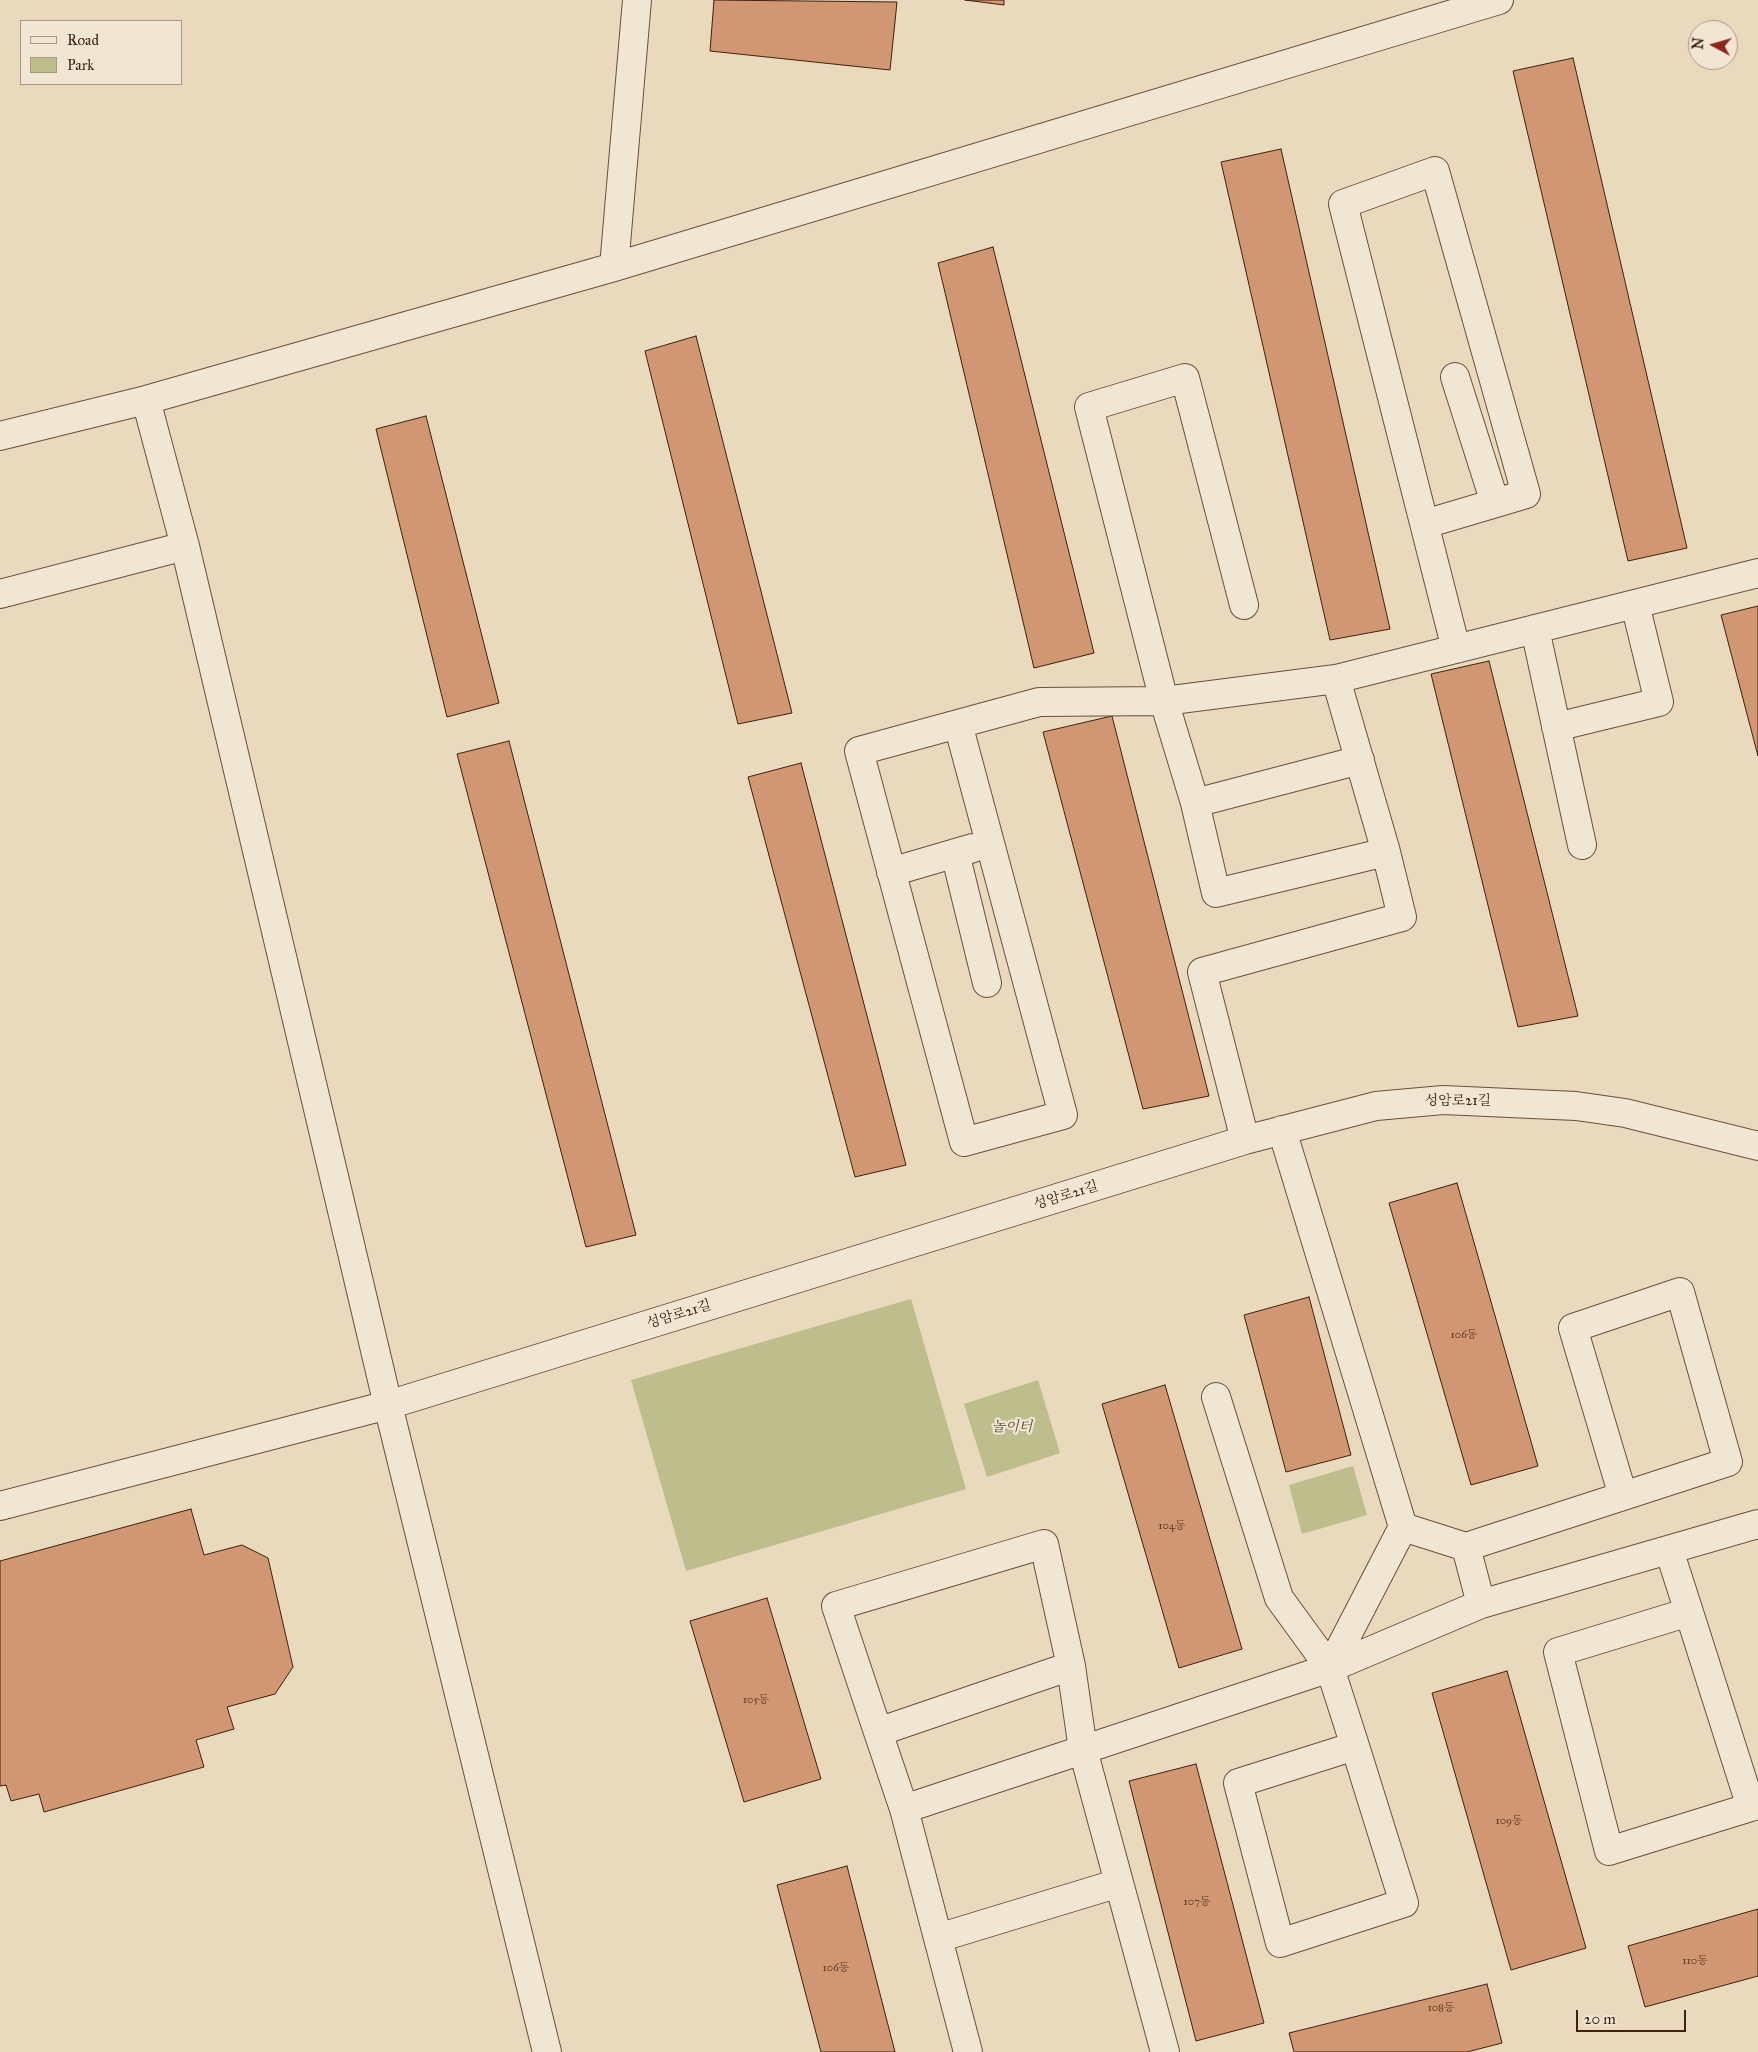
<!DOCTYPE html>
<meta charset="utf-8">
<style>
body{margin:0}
#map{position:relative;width:1758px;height:2052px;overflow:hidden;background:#e9d9bd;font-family:"IM FELL Great Primer",serif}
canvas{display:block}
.legend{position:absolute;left:20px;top:20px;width:162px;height:65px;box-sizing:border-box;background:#f1e6d4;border:1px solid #aa9785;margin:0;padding:6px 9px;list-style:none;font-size:15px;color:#3f210e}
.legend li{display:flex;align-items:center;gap:10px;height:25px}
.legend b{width:25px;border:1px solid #aa9785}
.north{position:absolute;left:1688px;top:20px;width:50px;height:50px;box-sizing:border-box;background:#f1e6d4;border:1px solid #aa9785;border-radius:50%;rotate:276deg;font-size:14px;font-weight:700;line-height:20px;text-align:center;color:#3f210e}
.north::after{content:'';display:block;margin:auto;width:18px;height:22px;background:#8f2418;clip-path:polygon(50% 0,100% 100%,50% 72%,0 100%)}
.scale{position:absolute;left:1576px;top:2010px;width:110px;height:22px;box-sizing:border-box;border:2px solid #3f210e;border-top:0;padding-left:6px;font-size:15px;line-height:18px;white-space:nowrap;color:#3f210e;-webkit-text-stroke:4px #f1e6d4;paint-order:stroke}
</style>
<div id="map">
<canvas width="1758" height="2052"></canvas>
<ul class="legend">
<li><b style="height:6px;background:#f1e6d4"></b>Road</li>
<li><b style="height:14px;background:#bebd8c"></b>Park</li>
</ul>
<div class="north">N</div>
<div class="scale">20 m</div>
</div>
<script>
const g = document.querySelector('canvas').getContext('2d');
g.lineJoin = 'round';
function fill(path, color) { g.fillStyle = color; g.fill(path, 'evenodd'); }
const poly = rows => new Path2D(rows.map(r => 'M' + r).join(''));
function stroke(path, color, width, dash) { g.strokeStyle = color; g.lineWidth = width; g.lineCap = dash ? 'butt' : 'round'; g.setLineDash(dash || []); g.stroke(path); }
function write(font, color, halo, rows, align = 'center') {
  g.font = font + ' "IM FELL Great Primer","Noto Serif KR",serif'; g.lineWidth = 4.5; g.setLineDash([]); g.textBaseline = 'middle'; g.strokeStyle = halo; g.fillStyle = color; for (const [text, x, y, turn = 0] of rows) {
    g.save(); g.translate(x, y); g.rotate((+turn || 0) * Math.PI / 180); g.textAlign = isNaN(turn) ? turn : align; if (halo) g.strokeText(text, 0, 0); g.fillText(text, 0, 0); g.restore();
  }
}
fill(poly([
 [911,1299,966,1489,686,1571,631,1380],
 [1038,1380,1060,1453,987,1477,964,1404],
 [1353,1466,1367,1515,1302,1534,1289,1485]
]), '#bebd8c');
const building = poly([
 [714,0,897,2,890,70,710,51,714,0],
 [965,0,1004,0,1004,5,965,0],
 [1573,58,1687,548,1628,561,1513,71,1573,58],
 [1281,149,1390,629,1330,640,1221,162,1281,149],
 [993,247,1094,653,1034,668,938,263,993,247],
 [696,336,792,713,738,724,645,351,696,336],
 [426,416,499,703,447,717,376,429,426,416],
 [1758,606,1758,756,1721,615,1758,606],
 [1489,661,1578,1016,1518,1027,1431,674,1489,661],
 [1112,716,1209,1096,1143,1109,1043,732,1112,716],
 [509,741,636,1235,586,1247,457,754,509,741],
 [801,763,906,1165,855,1177,748,777,801,763],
 [1457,1183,1538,1466,1471,1485,1389,1203,1457,1183],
 [1309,1297,1351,1455,1286,1472,1244,1315,1309,1297],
 [1165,1385,1242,1649,1179,1668,1102,1404,1165,1385],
 [191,1509,204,1555,242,1545,268,1558,293,1667,275,1694,227,1707,234,1729,196,1740,204,1767,44,1812,39,1794,11,1801,6,1785,0,1786,0,1561,191,1509],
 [767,1598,821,1779,744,1802,690,1621,767,1598],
 [1507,1671,1586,1948,1511,1970,1432,1693,1507,1671],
 [1196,1764,1264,2023,1196,2041,1129,1781,1196,1764],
 [847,1866,895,2052,821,2052,777,1885,847,1866],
 [1758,1909,1758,1976,1645,2007,1628,1946,1758,1909],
 [1487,1984,1502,2043,1467,2052,1294,2052,1289,2033,1487,1984]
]);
fill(building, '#d19672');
stroke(building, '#3f210e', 1);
const minor = poly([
 [614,267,637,0],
 [1455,377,1495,503],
 [146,400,185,546,388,1405,547,2052],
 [0,436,146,400,614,267,1499,0],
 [1425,524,1526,494,1435,171,1343,204,1456,649],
 [0,594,185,546],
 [1535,629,1582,845],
 [1336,679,1386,852,1216,893,1195,803,1164,701,1336,679,1758,573],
 [958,724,1063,1115,964,1142,859,751,958,724,1039,702,1164,701,1089,407,1185,378,1244,605],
 [1556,727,1659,702,1635,604],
 [1195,803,1360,760],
 [955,853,987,983],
 [891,872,973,848],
 [1282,1130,1403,1527,1330,1668,1355,1746,1404,1903,1280,1943,1238,1783,1355,1746],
 [1245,1140,1202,972,1402,917,1386,852],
 [1216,1397,1279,1598,1330,1668],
 [0,1506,388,1405,1245,1140,1376,1106,1443,1100,1576,1106,1625,1113,1758,1146],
 [1466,1547,1728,1462,1680,1292,1573,1328,1623,1496],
 [1669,1550,1689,1612,1751,1807,1609,1851,1558,1652,1689,1612],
 [1481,1604,1758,1524],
 [878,1732,836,1606,1044,1544,1071,1666],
 [904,1809,1330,1668,1481,1604,1466,1547,1403,1527],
 [938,1938,1119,1883],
 [968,2052,904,1809,878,1732,1071,1666,1083,1750,1165,2052]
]);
stroke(minor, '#6a4f3a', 30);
stroke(minor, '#f1e6d4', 28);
write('11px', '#643e27', null, [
 ["106동",1464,1335],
 ["104동",1172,1526],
 ["105동",756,1700],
 ["109동",1509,1821],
 ["107동",1197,1902],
 ["110동",1695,1961],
 ["106동",836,1968],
 ["108동",1441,2008]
]);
write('14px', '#3f210e', '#f1e6d4', [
 ["성암로21길",1458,1102],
 ["성암로21길",1066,1196,-17],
 ["성암로21길",679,1315,-17]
]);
write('italic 14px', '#5f482e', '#f1e6d4', [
 ["놀이터",1012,1428]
]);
</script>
